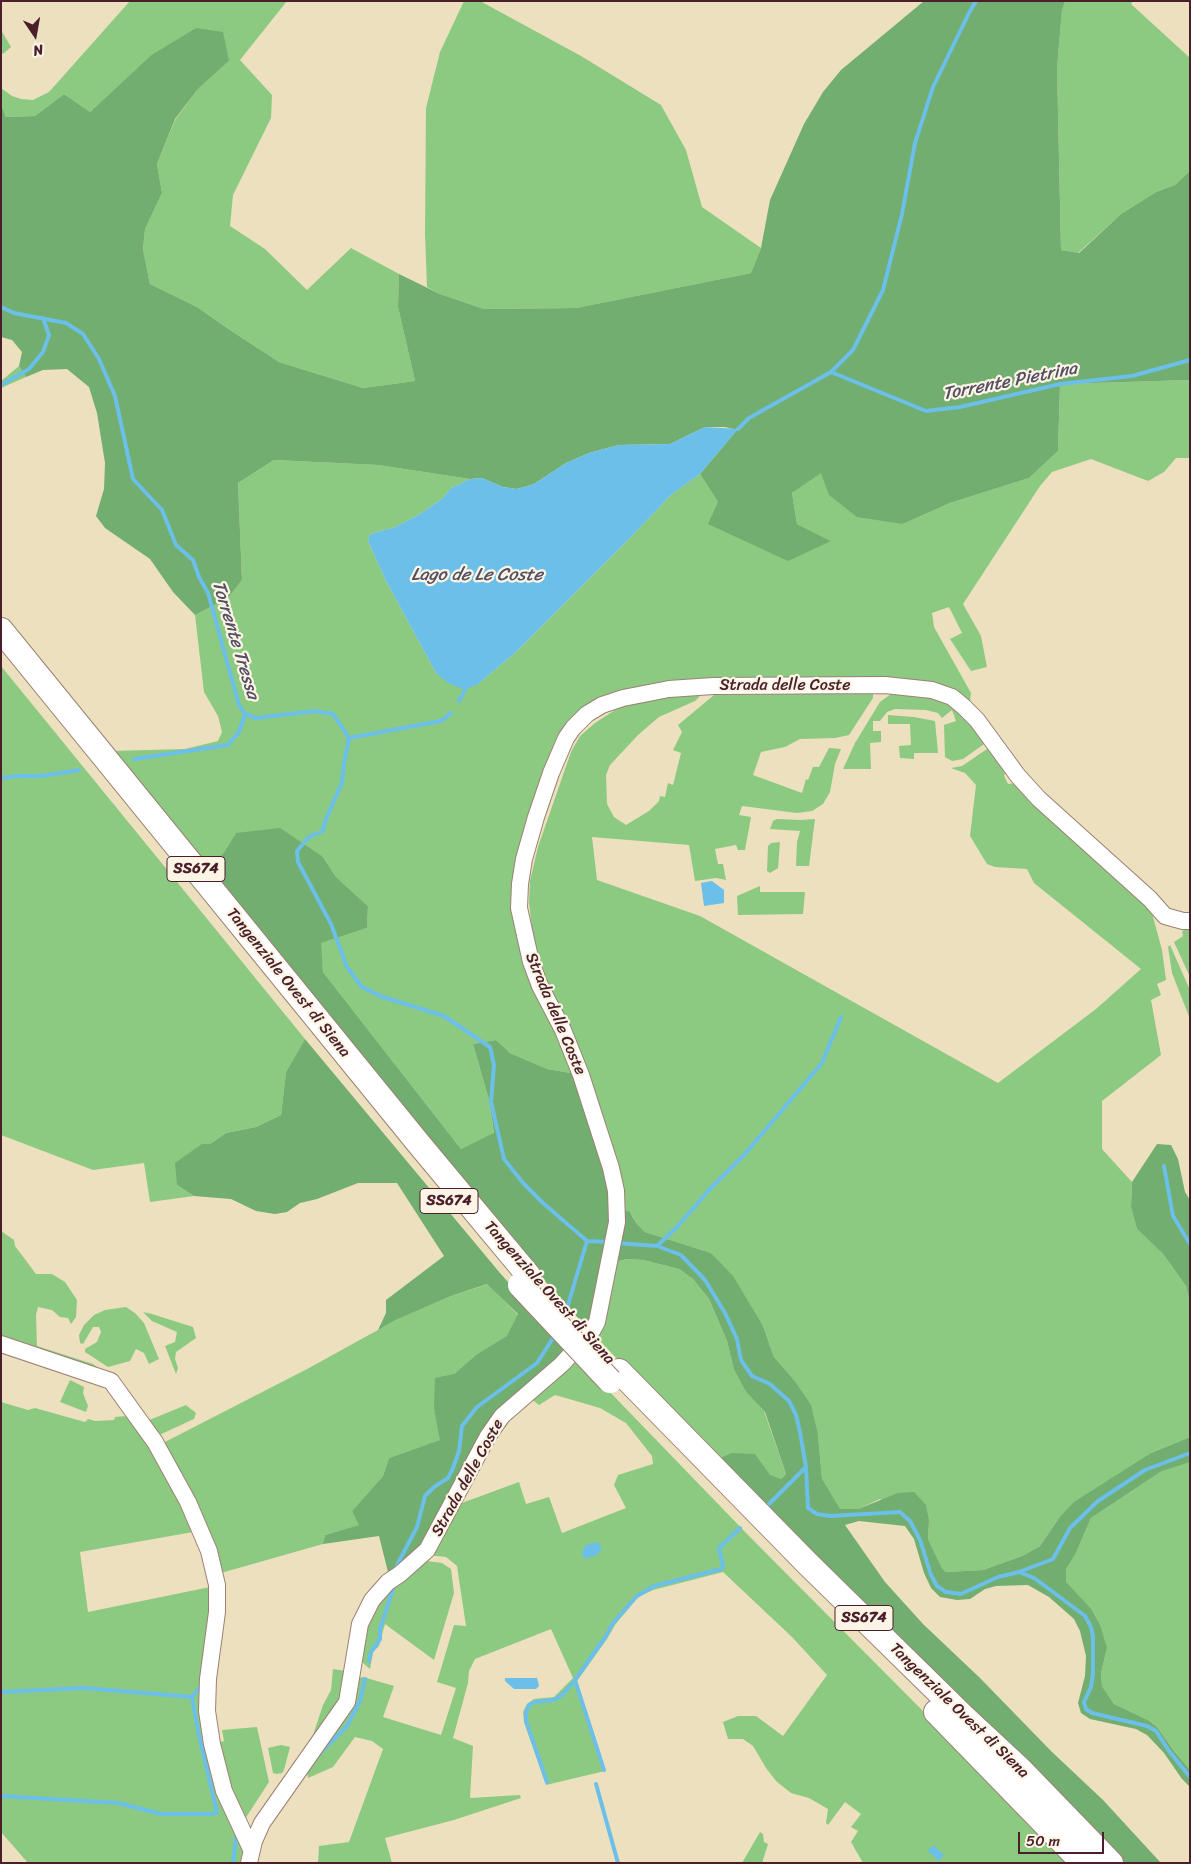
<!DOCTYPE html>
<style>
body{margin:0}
#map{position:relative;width:1191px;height:1864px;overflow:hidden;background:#ede0be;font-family:Sriracha,sans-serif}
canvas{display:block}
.frame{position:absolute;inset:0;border:2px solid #4a1f2b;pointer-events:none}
.north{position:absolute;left:10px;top:10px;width:50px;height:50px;-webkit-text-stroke:4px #fcf5e5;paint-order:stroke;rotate:168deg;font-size:14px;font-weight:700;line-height:20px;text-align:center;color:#4a1f2b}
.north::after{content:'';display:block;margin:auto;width:18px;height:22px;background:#4a1f2b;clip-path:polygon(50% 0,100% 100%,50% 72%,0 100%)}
.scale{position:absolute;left:1018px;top:1832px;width:86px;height:22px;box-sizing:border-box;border:2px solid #4a1f2b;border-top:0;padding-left:6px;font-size:15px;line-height:18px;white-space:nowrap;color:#4a1f2b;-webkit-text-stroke:4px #fcf5e5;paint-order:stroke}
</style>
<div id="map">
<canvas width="1191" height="1864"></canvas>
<div class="frame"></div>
<div class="north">N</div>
<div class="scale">50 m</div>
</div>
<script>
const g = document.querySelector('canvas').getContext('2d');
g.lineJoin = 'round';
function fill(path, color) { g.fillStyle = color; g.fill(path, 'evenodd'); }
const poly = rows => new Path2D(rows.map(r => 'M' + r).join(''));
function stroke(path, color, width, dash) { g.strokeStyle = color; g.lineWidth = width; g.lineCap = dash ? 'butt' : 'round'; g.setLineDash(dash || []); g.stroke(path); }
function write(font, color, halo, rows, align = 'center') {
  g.font = font + ' Sriracha,sans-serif'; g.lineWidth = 4.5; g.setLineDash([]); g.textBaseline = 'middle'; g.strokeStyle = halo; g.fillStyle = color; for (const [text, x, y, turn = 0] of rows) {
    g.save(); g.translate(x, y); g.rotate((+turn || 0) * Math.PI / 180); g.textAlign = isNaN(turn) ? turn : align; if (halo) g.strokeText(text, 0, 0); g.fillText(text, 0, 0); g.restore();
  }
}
fill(poly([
 [130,1,287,1,240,60,272,95,271,118,233,195,230,226,265,249,307,290,351,248,399,274,398,307,415,381,363,388,279,362,230,330,197,307,150,284,143,251,145,229,162,193,157,164,175,120,198,89,229,61,150,56,90,112,64,94,35,116,6,117,1,104,1,88,12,96,21,99,33,100,49,92],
 [464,1,480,1,581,56,661,105,686,150,702,207,761,248,751,273,576,308,484,309,440,294,427,287,425,233,426,108,440,52],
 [1065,1,1133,1,1131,4,1190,58,1190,171,1175,185,1156,192,1121,214,1078,253,1061,250,1057,68,1062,9],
 [1,30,11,47,3,54,1,51],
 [19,366,26,377,1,388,1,381],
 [1190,380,1190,458,1176,458,1164,472,1148,481,1091,459,1052,472,1040,486,963,604,981,636,987,667,971,671,950,639,962,633,949,607,932,613,934,627,971,693,970,701,954,692,672,684,569,728,516,897,576,1074,547,1069,510,1053,496,1040,473,1044,489,1100,494,1134,461,1149,323,972,320,943,367,928,368,906,336,877,323,857,236,833,224,852,208,873,110,751,185,749,218,741,222,732,218,716,204,692,195,615,228,598,242,580,238,483,274,460,378,465,470,479,451,488,443,498,420,514,395,527,370,534,368,541,385,579,436,673,478,684,516,652,627,541,671,495,700,474,718,502,831,541,797,524,792,493,821,472,903,524,950,503,1029,478,1058,451,1060,384],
 [1,666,305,1039,286,1072,281,1115,256,1127,226,1133,210,1144,177,1185,194,1196,150,1202,144,1163,93,1170,1,1135],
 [873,693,873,698,849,735,835,738,800,739,785,747,761,752,753,775,802,793,806,779,808,780,813,767,819,767,829,748,841,749,835,764,830,792,823,804,812,811,797,813,742,806,739,815,751,817,745,850,738,850,736,845,715,849,718,864,723,864,726,880,716,878,695,881,689,845,592,837,597,880,700,916,998,1083,1096,1009,1141,969,1034,883,1027,869,995,867,987,864,970,836,976,785,965,773,951,768,962,766,990,747,1006,770,1004,776,1008,784,1016,783,1143,900,1152,913,1162,950,1166,980,1157,984,1161,995,1151,1000,1161,1055,1102,1101,1102,1149,1132,1182,1131,1207,1137,1229,1163,1254,1186,1286,1190,1303,1190,1437,1151,1453,1059,1518,1040,1546,1022,1556,983,1570,946,1572,942,1568,928,1539,929,1521,880,1499,858,1509,840,1510,822,1480,818,1435,794,1380,774,1357,763,1326,711,1253,645,1232,637,1224,632,1215,624,1211,539,957,532,929,529,902,530,881,538,847,571,752,580,736,595,723,615,710,633,703,666,696,700,696,695,701,659,717,638,735,610,765,606,775,607,804,614,817,626,825,649,811,659,801,660,796,665,797,668,783,673,785,681,753,673,750,682,732,678,725,714,695],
 [891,694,925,696,949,704,963,713,987,742,963,759,952,761,945,757,944,725,956,721,952,710,942,718,938,713,926,710,895,709,887,712,880,721,873,721,873,731,881,731,881,742,870,743,871,769,843,769,855,743,880,702],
 [888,715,914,717,935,721,938,753,914,753,914,759,900,758,899,746,911,745,910,724,888,724],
 [777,819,800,820,815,819,809,866,796,866,797,842,800,831,770,829,773,821],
 [780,842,778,868,770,873,767,871,768,846,771,843],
 [760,886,760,892,805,892,803,914,738,915,737,896],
 [1190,928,1190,977,1174,942,1183,936,1182,931],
 [1170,945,1190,990,1190,1019,1172,973,1168,947],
 [1,1231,14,1240,15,1246,36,1274,52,1274,65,1282,77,1300,76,1317,71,1324,68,1318,60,1317,52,1310,38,1307,36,1315,37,1346,93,1364,99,1369,1,1342],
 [627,1259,643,1260,679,1269,693,1279,709,1299,727,1341,734,1370,746,1392,764,1411,786,1474,781,1479,715,1460,594,1335,615,1262],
 [488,1284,518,1315,508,1336,477,1354,454,1374,434,1409,441,1440,389,1458,383,1476,352,1511,360,1525,325,1535,323,1544,221,1573,163,1443,309,1368,396,1320,451,1296],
 [126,1307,135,1313,144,1323,159,1359,149,1364,144,1353,136,1349,130,1361,108,1367,85,1352,85,1349,97,1342,101,1332,99,1327,93,1327,83,1344,80,1343,79,1335,84,1325,94,1315,105,1310],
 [143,1312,152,1314,193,1327,196,1338,176,1352,175,1359,178,1368,176,1374,165,1346,175,1342,177,1332,152,1321],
 [576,1357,750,1537,1074,1863,863,1863,851,1842,858,1831,851,1827,861,1814,845,1802,828,1825,826,1823,828,1809,809,1798,791,1793,776,1781,766,1768,753,1746,743,1739,728,1739,723,1722,738,1716,756,1716,783,1736,827,1675,792,1637,723,1572,653,1590,638,1597,615,1625,607,1639,577,1681,605,1771,546,1785,524,1722,523,1712,527,1704,534,1699,554,1697,573,1678,551,1629,475,1659,469,1671,468,1683,453,1738,473,1746,470,1798,520,1795,521,1798,454,1820,385,1838,392,1863,318,1863,319,1846,349,1842,383,1749,372,1741,355,1737,333,1767,308,1778,307,1770,333,1737,351,1707,358,1678,363,1677,394,1686,383,1717,441,1735,456,1688,437,1682,454,1625,466,1626,457,1566,446,1557,427,1555,459,1504,519,1482,526,1504,549,1497,562,1533,626,1508,614,1485,618,1475,653,1464,652,1456,626,1423,600,1408,555,1395,539,1405,530,1398],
 [70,1380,84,1387,83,1393,88,1406,86,1412,60,1402],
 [1,1402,28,1410,35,1408,85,1422,88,1419,95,1421,114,1420,115,1417,126,1416,128,1417,157,1459,193,1532,80,1552,88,1612,210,1587,207,1743,222,1807,243,1849,240,1863,28,1863,1,1832],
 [186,1405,196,1413,194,1419,157,1436,147,1421],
 [1186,1462,1190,1462,1190,1770,1174,1751,1157,1727,1148,1720,1114,1704,1102,1686,1101,1673,1107,1648,1066,1582,1066,1569,1075,1555,1091,1518,1162,1471],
 [427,1561,442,1563,451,1569,454,1593,434,1660,385,1624,379,1646,373,1652,370,1669,362,1662,363,1634,380,1598],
 [333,1669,346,1671,340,1704,310,1744,323,1705,331,1690],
 [257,1727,269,1782,243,1822,216,1743,224,1741,222,1730],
 [281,1745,290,1747,284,1770,282,1773,277,1774,273,1773,268,1748],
 [760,1832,763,1834,764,1842,768,1844,762,1863,742,1863]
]), '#8cca81');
fill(poly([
 [924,1,1065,1,1062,10,1057,68,1061,250,1079,253,1121,214,1156,192,1175,185,1190,171,1190,380,1060,384,1058,451,1029,478,950,503,903,524,857,517,829,495,821,473,792,493,797,524,831,541,788,561,708,524,718,502,700,474,737,430,725,427,705,427,670,444,619,445,589,453,566,463,534,484,517,489,503,487,482,478,470,479,378,465,274,460,238,483,242,580,228,598,195,615,173,592,150,559,105,528,96,516,104,489,105,463,97,413,89,387,67,369,43,370,26,377,19,366,22,352,12,340,1,337,1,104,6,117,35,116,64,94,90,112,150,56,196,28,223,32,229,61,198,89,175,119,157,164,162,193,145,229,143,250,150,284,197,307,230,330,279,362,363,388,415,381,398,307,399,274,440,294,484,309,576,308,751,273,761,248,770,200,804,124,823,92,841,70],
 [280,828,323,857,336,877,368,906,367,928,321,943,323,972,461,1149,494,1133,489,1100,473,1044,496,1040,510,1053,547,1069,576,1074,608,1169,613,1211,587,1328,535,1270,208,873,224,852,236,833],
 [305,1039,500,1273,568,1349,497,1413,429,1536,389,1576,379,1536,323,1544,325,1535,359,1525,352,1511,383,1476,389,1458,440,1440,434,1409,435,1378,454,1374,477,1354,507,1336,518,1314,487,1284,451,1296,396,1320,378,1330,386,1313,386,1300,444,1256,397,1183,358,1183,317,1199,300,1203,287,1212,275,1214,256,1211,231,1199,194,1196,177,1185,175,1163,202,1144,210,1144,226,1133,256,1127,281,1115,286,1072],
 [1157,1144,1171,1145,1178,1159,1185,1192,1190,1200,1190,1303,1186,1286,1163,1254,1137,1229,1131,1207,1132,1182],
 [624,1211,629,1211,637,1224,645,1232,711,1253,733,1276,763,1326,774,1357,794,1380,811,1405,818,1435,822,1479,840,1509,858,1509,898,1493,914,1492,926,1505,929,1521,928,1539,942,1568,946,1572,983,1570,1022,1556,1040,1546,1059,1518,1074,1502,1151,1453,1190,1437,1190,1462,1162,1471,1091,1518,1075,1555,1066,1569,1066,1582,1091,1609,1100,1625,1107,1648,1101,1673,1102,1686,1114,1704,1148,1720,1157,1727,1174,1751,1190,1770,1190,1787,1182,1779,1164,1753,1147,1735,1136,1729,1090,1719,1081,1713,1078,1703,1085,1676,1086,1656,1080,1631,1074,1619,1049,1597,1028,1585,996,1586,985,1589,970,1599,957,1600,940,1597,931,1588,924,1573,914,1539,905,1526,859,1521,845,1525,885,1582,923,1624,980,1678,1051,1751,1103,1800,1161,1863,1118,1863,715,1460,732,1453,755,1454,770,1475,781,1479,786,1474,765,1412,746,1392,734,1370,727,1341,709,1299,693,1279,679,1269,643,1260,627,1259,615,1262]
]), '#71ae6f');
fill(poly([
 [705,427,738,429,700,474,671,495,627,541,516,652,478,684,465,690,448,683,436,673,385,579,368,541,370,534,395,527,420,514,443,498,451,488,470,479,482,478,503,487,517,489,534,484,566,463,589,453,619,445,670,444],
 [712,881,724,890,724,903,704,906,701,883],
 [598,1542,602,1549,597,1555,584,1559,582,1552,586,1545],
 [505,1678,537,1678,539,1686,536,1689,514,1689,505,1681],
 [933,1845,944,1855,939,1861,928,1851]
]), '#6bbfe8');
stroke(poly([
 [1,307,14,313,66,323,83,334,99,359,115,396,133,479,162,510,176,545,193,560,199,577,208,593,239,705,245,714,256,718,315,711,333,714,349,738,344,763,342,783,325,821,323,831,309,837,297,851,298,862,331,924,347,967,362,987,380,996,444,1016,490,1047,494,1065,491,1102,504,1159,523,1183,543,1203,587,1241,608,1242],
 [831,372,853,350,883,290,902,214,915,143,933,87,969,13,976,1],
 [1,385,29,369,43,352,49,335,43,318],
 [738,429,749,418,831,372,926,411,960,407,1060,384,1132,376,1190,360],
 [459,701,465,690],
 [349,738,441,721,451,713],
 [134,759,228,745,239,732,245,714],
 [1,778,19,776,42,776,79,770],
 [1164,1166,1173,1216,1190,1244],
 [617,1243,657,1246,681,1255,705,1280,725,1313,737,1339,741,1360,752,1376,770,1384,789,1401,796,1415,800,1432,806,1467,808,1508,817,1514,830,1516,900,1512,910,1521,920,1540,931,1575,937,1586,946,1592,961,1594,998,1577,1019,1572,1034,1578,1049,1589,1085,1616,1091,1627,1093,1637,1093,1673,1091,1687,1084,1702,1086,1709,1092,1713,1147,1726,1156,1731,1169,1751,1190,1777],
 [657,1246,677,1227,709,1190,744,1155,822,1063,841,1017],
 [563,1317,568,1305,587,1241],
 [769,1504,806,1467],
 [395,1569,417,1527,425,1496,434,1487,448,1478,453,1468,459,1451,462,1426,477,1407,537,1363,555,1335],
 [1019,1572,1053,1559,1070,1528,1098,1501,1145,1470,1190,1453],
 [369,1661,371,1652,380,1639,380,1629,394,1586],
 [1,1692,84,1688,192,1697,198,1731,217,1812],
 [192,1697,202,1685],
 [320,1753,347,1726,360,1701,365,1679],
 [604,1770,575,1680,606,1636,613,1623,637,1596,654,1586,721,1569,723,1566,719,1548,740,1528],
 [547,1782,526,1721,526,1712,529,1705,535,1702,554,1700,562,1695,575,1681],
 [596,1784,618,1863],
 [1,1796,118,1803,161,1814,211,1814,217,1812],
 [233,1863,236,1838,239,1834]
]), '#6bbfe8', 4);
const minor = poly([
 [1,1344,111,1381,155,1442,188,1502,209,1551,217,1585,217,1612,208,1679,207,1711,212,1744,224,1791,251,1849],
 [249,1863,254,1841,262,1823,347,1702,360,1624,372,1600,388,1582,400,1574,427,1550,488,1436,502,1416,562,1364,592,1331,597,1322,617,1222,616,1191,611,1168,581,1075,563,1030,540,986,531,962,519,908,520,884,524,859,536,817,551,773,566,738,573,728,587,714,602,705,623,698,669,689,713,686,885,685,932,690,952,697,964,707,977,720,1018,776,1039,799,1150,899,1165,916,1183,921,1190,921]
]);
const highway = poly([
 [1,630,419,1144,529,1276],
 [619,1371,807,1563,964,1717,1021,1770,1111,1863],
 [936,1712,1083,1863]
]);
stroke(minor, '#9c8074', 18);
stroke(highway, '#9c8074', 26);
stroke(minor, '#fff', 16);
stroke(highway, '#fff', 24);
const highwayBridge = poly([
 [520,1285,610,1381]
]);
stroke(highwayBridge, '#9c8074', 26, []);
stroke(highwayBridge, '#fff', 24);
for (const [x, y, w] of [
 [196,869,58],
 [449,1201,58],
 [864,1618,58]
]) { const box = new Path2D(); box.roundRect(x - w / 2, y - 12.5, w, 25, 4); g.fillStyle = '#fcf5e5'; g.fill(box); stroke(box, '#4a1f2b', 1); }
write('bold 15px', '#4a1f2b', null, [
 ["SS674",196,869],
 ["SS674",449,1201],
 ["SS674",864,1618]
]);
write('16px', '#4a1f2b', '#fcf5e5', [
 ["Strada delle Coste",785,686],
 ["Tangenziale Ovest di Siena",288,983,51],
 ["Strada delle Coste",555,1014,67],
 ["Tangenziale Ovest di Siena",549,1293,48],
 ["Strada delle Coste",468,1478,-61],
 ["Tangenziale Ovest di Siena",959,1711,44]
]);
write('italic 18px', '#544f64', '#fcf5e5', [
 ["Torrente Pietrina",1010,382,-11],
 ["Lago de Le Coste",477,575],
 ["Torrente Tressa",235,640,73]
]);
</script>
